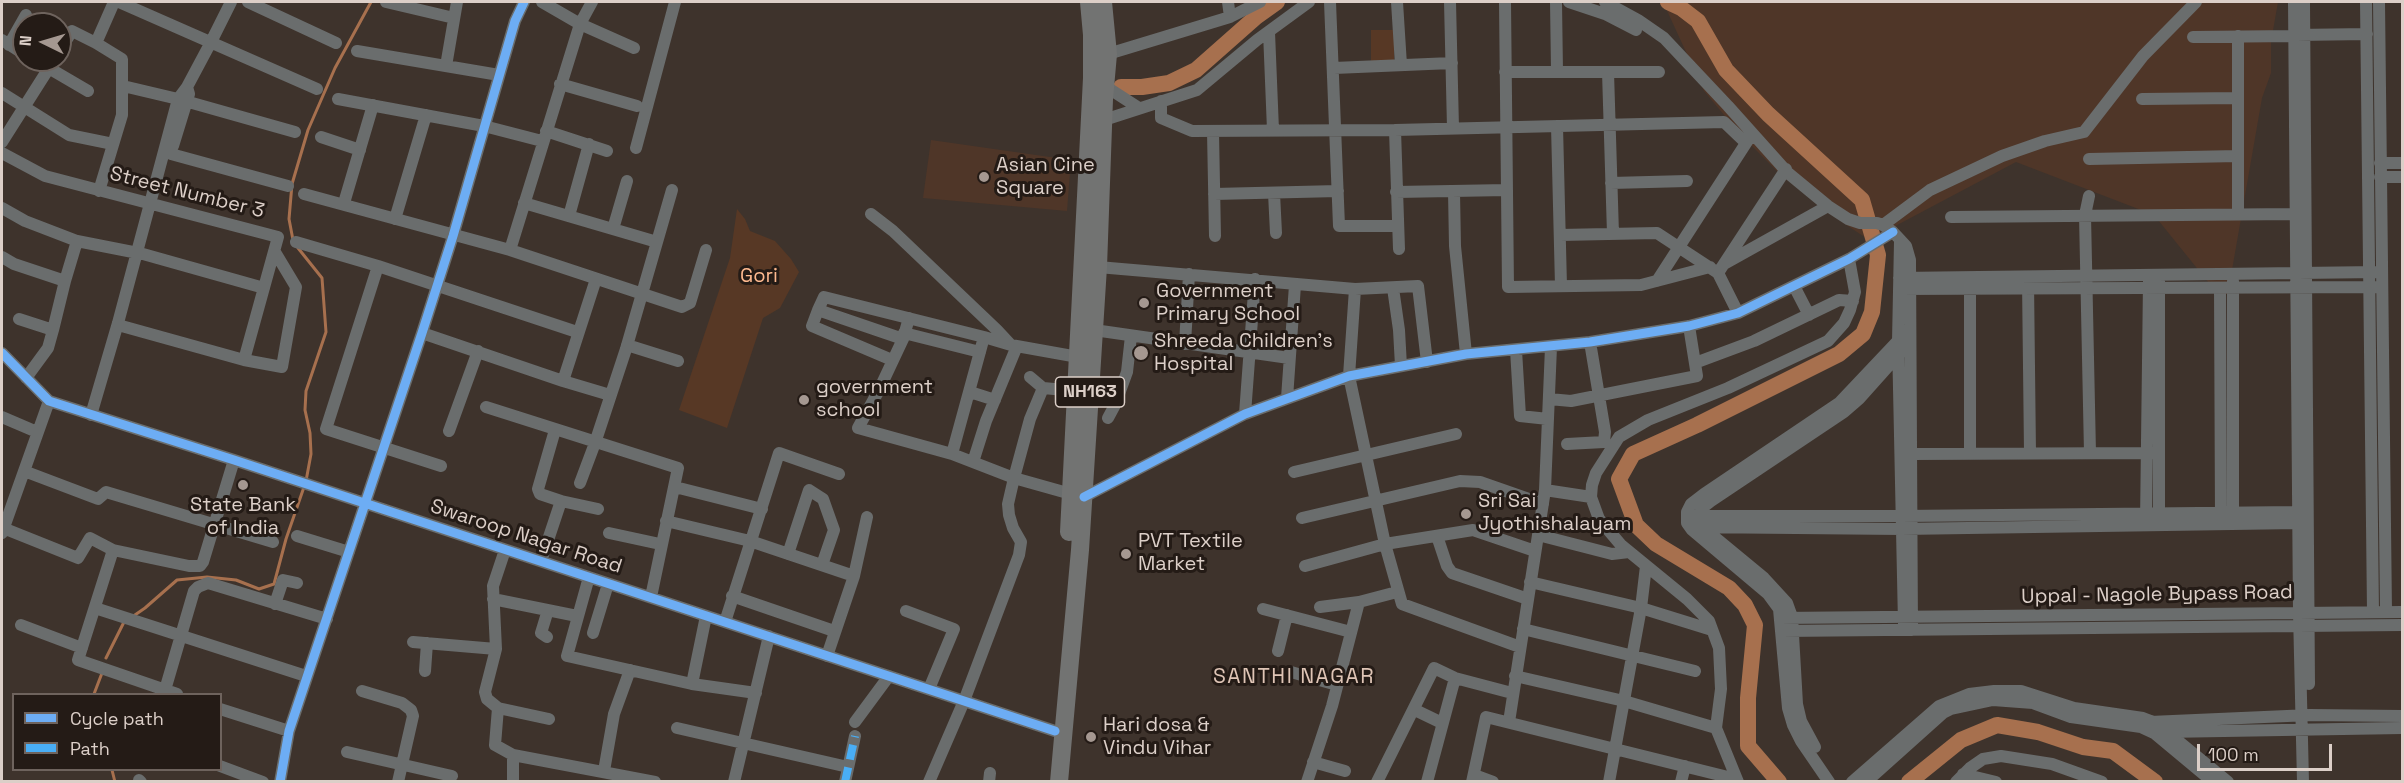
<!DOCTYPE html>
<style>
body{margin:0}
#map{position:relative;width:2404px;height:783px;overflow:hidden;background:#3e332c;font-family:"Space Grotesk",sans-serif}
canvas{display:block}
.frame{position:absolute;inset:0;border:3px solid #dccfc8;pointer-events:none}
.legend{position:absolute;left:12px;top:693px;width:210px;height:78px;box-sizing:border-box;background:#241b16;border:2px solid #6e635d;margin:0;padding:8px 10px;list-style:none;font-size:18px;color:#dccfc8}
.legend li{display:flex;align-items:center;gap:12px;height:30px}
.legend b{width:30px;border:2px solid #6e635d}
.north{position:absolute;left:12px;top:12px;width:60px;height:60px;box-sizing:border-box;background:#241b16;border:2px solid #6e635d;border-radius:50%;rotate:275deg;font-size:16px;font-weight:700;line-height:24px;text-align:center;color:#dccfc8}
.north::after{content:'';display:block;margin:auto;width:21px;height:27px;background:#a59891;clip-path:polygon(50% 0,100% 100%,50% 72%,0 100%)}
.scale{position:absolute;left:2197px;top:744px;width:135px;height:27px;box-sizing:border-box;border:3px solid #dccfc8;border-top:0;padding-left:8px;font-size:18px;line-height:21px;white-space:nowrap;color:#dccfc8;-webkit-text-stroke:4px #241b16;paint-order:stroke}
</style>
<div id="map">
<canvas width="2404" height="783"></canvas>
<div class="frame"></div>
<ul class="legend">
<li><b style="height:8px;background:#6dadf4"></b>Cycle path</li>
<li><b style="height:8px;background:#49aef6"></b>Path</li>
</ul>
<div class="north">N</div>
<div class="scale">100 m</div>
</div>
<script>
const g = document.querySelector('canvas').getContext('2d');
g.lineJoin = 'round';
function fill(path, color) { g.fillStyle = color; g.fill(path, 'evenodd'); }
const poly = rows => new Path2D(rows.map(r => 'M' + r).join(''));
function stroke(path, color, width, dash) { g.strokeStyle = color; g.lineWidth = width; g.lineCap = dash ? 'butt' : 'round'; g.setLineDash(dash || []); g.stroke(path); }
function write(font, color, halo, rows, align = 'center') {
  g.font = font + ' "Space Grotesk",sans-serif'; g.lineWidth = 6; g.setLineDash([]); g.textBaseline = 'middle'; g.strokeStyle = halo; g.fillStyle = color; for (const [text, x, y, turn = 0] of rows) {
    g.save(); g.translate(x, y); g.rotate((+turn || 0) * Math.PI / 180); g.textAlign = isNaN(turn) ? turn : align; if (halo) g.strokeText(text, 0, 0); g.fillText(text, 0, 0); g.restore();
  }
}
fill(poly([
 [1663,2,2278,2,2271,42,2271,73,2262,98,2228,293,2221,298,2154,215,2016,162,1869,240,1824,210,1779,173,1740,134,1704,91],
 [931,140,1071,160,1067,211,923,198]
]), '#4f3628');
fill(poly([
 [1371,30,1394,30,1394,61,1371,62],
 [737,209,745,219,750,231,775,241,791,259,799,272,780,308,763,318,727,428,679,410,730,258]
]), '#573825');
stroke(poly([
 [293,240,289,219,292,184,308,130,335,68,371,2],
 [298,248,322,278,326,332,306,391,305,410,310,433,311,454,306,481],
 [132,617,145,608,177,580,207,577,236,580,259,589,274,584,286,539,304,487],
 [106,658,124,622],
 [94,694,102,673],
 [112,770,115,782]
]), '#a7704e', 3);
stroke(poly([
 [1668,2,1681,8,1698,21,1726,70,1768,114,1862,200,1878,255,1872,312,1863,334,1839,354,1697,425,1633,454,1619,479,1636,525,1656,544,1729,588,1745,605,1755,625,1748,698,1748,746,1779,782],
 [1121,87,1142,87,1169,83,1196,70,1256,17,1277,2],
 [1909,782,1961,740,1997,725,2038,732,2083,747,2113,751,2155,782]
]), '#a7704e', 16);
stroke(poly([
 [119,2,317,89],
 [248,2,336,43],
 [386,2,454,18],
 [542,2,580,24,634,48],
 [1228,2,1230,17],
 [1330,2,1339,226,1398,226],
 [1397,2,1401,65],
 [1450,2,1453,128],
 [1505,2,1508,287,1641,285,1710,267],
 [1556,2,1557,71],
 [1569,2,1605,14,1636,30],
 [1605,2,1638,20,1664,38,1728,106,1788,173,1828,206,1848,219,1860,223,1877,223,1883,225,1893,232,1906,246,1910,260,1912,630],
 [2294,2,2299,613,2303,782],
 [2304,2,2309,684],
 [2366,2,2373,612],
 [2379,2,2386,612],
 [1269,32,1273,130],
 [2296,35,2367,34],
 [2193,37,2294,36],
 [2,40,24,54],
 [96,43,114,2],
 [9,45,26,15],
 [60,50,72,31,96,43,122,59,122,115,99,191],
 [357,51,499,75],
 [1108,54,1230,17,1260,2],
 [35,60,88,91],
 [446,66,457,2],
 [1334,68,1452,63],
 [1505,72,1659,72],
 [1608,72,1613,234],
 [560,84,637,106],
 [123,86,178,99,295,132],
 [1105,86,1139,108],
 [2,93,69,135,113,144],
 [338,99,484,126,542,141],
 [2142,99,2238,98],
 [1161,101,1161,118,1192,131,1395,130,1724,122,1746,143],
 [1104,120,1197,90,1257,40,1309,2],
 [1557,126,1561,286],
 [1395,130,1399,249],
 [546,131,607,151],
 [1213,132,1215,236],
 [321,137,360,150],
 [2,142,54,60],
 [173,146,189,94,187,87],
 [636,148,675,2],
 [2,153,45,176,278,237,244,360],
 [171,154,288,186],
 [2089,159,2238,156],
 [2380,163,2402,163],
 [2380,177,2402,177],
 [1611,183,1687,181],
 [1396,192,1507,190],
 [1454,192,1455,246,1466,354],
 [1274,193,1276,233],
 [304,194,510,250,682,307,690,303,706,250],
 [1214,194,1338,191],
 [2089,196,2085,215,2090,453],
 [344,203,373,105],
 [524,203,657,242,626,349,595,443,580,483],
 [2,208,25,221,77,241,143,254,264,288],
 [871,214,893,231,997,330,1010,344],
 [2238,214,2238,36],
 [569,216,589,144],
 [1951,217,2295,214],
 [395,219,426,115],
 [1883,225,1930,190,2002,156,2045,141,2084,132,2143,56,2196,2],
 [613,229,627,181],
 [1560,235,1657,233,1718,273,1738,313],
 [1900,241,1898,341,1904,624],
 [296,242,378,266,577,332],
 [657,242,672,190],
 [510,250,580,24,592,2],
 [2,257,14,264,65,281,77,241],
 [1724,264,1828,206],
 [378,266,326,429,441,466],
 [1098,267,1355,289,1418,286,1427,362],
 [1718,273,1786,169],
 [1899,278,2378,272],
 [1657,281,1750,137],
 [2028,281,2030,453],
 [2233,281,2233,519],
 [1970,282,1970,454],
 [1794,286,1809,315],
 [1393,288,1399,330,1401,366],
 [2220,288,2221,521],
 [1355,289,1349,376,1385,544,1402,604,1520,647],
 [1899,289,2378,287],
 [818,310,824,297,984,337,1011,345,1078,357],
 [909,318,903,339,879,390,858,428,952,454,1014,478,1008,504,1009,515,1013,528,1021,542,1019,555,964,701,929,782],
 [19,319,53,330,65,281],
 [118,325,244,360,282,367,296,287,275,252],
 [1094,330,1289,358],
 [422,333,563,381,610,395],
 [904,333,980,352],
 [1185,344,1189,274],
 [627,345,678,361],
 [1516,350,1520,416,1548,419],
 [2,353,49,401,234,460,1055,731],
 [892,360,812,326,818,310,903,339],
 [1695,363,1754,341,1839,300,1853,301],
 [1030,377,1043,388,1030,419,1014,478,1071,494],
 [26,378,48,348,53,330],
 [563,381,596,279],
 [1043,388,1076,391],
 [970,392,995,400],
 [1287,398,1295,285],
 [1549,399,1571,401,1697,376,1689,326],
 [486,407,678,468,651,597],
 [1245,414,1255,279],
 [91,415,118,323,178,99,187,87,211,42,231,2],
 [2,417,37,432],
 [1108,418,1115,405,1127,372,1131,336],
 [555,430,538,489,540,494,561,501],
 [449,431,478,351],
 [1567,444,1604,442,1605,432,1590,342],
 [1903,452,1910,454,2159,453],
 [952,454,984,337],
 [973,462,986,421,1017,346],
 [24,471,98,499,106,492,273,542],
 [1294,472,1456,434],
 [675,487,762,509],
 [1545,490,1591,497],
 [1084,497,1245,414,1349,376,1466,354,1590,342,1689,326,1738,313,1849,259,1893,232],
 [1687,516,1902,516,2298,512],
 [1302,518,1460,481,1480,482,1543,504],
 [2159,520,2159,282],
 [666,521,750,541,854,576,827,656],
 [2146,522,2149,281],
 [1690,527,1902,529,2298,523],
 [3,528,78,558,90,538,113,550,189,566,200,566,203,562,234,460],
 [2,533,49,401],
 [609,533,660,544],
 [1538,535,1612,554,1629,552],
 [297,536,349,552],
 [1437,536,1447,566,1452,573,1528,599],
 [113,550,78,660,177,694],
 [505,550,493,586,496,649,485,692,487,699,498,708,495,745,513,755,655,782],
 [788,554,809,490,823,499,834,530,822,565],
 [541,561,561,501,598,509],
 [1305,566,1385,544,1473,530,1535,551],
 [854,576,867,517],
 [589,577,567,656,692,684,756,693],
 [1530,582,1641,608,1712,630],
 [732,596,834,631],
 [493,599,577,616],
 [275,604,283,580,297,583],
 [1320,607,1359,602],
 [95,608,306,676],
 [1263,609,1351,632],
 [906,611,954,629,929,689],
 [1780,618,2402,612],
 [725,622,779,453,839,474],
 [21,625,82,648],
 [1523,629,1695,671],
 [1782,631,2402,625],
 [593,633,608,584],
 [547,637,541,633,548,610],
 [413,642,496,649],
 [1278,651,1287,615],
 [425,671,427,643],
 [1291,672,1337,685],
 [1515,676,1624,701,1716,728],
 [692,684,706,616],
 [165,690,194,591,198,587,208,583,327,619],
 [362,691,402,703,411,710,413,716,398,782],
 [498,708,549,719],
 [220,709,289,731],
 [1415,710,1442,723],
 [855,722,889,676],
 [1509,722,1545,490,1551,347],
 [2150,722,2310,715,2402,716],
 [677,728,848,767],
 [2164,732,2402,728],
 [1815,747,1801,721,1797,704,1792,617,1787,603,1764,578,1701,526,1699,516,1702,508,1711,501,1844,412,1859,399,1909,343],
 [347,752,452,776],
 [1313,762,1345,771],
 [220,766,263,782],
 [604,771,614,714,630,670],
 [1963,774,1996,782],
 [1474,775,1493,782],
 [139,780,141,782],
 [280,782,289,731,422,333,453,236,515,21,524,2],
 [513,782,513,755],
 [734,782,769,636],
 [845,782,855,736],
 [989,782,990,773],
 [1307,782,1332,706,1359,602,1397,592],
 [1377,782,1434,668,1455,678,1512,693],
 [1427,782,1455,678],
 [1472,782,1486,717,1736,779],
 [1609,782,1641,608,1646,566],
 [1681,782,1685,766],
 [1738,782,1716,728,1721,689,1719,648,1709,621,1687,599,1621,545,1599,519,1591,497,1592,485,1596,473,1619,437,1648,420,1728,388,1828,341,1844,323,1850,310,1855,292,1849,259],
 [1829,782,1801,741,1793,725,1788,708,1779,609,1768,594,1692,530,1687,523,1687,512,1691,504,1704,494,1839,403,1909,329],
 [1852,782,1939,706,1969,694,1994,691,2021,691,2074,708,2143,718,2156,723,2228,782],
 [1866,782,1943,713,1951,709,1993,700,2033,703,2071,717,2141,727,2154,733,2213,782],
 [1956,782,1970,768,1983,759,2001,756,2052,764,2102,782]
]), '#6a6d6d', 12);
stroke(poly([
 [1069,532,1092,78,1092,35,1089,2],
 [1059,782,1080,550,1098,267,1104,99,1108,54,1103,2]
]), '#727372', 18);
stroke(poly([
 [845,782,855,736]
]), '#49aef6', 8, [15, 8]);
stroke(poly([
 [2,353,49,401,234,460,1055,731],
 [1084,497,1245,414,1349,376,1466,354,1590,342,1689,326,1738,313,1849,259,1893,232],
 [280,782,289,731,422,333,453,236,515,21,524,2]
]), '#6dadf4', 9);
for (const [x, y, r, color] of [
 [984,177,6,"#a59891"],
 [1144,303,6,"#a59891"],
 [1141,353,8,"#a59891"],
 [804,400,6,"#a59891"],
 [243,485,6,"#a59891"],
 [1466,514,6,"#a59891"],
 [1126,554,6,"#a59891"],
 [1091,737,6,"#a59891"]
]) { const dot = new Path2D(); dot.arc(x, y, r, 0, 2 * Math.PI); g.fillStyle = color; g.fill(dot); stroke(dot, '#241b16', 2); }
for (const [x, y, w] of [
 [1090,392,69]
]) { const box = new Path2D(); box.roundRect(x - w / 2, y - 15, w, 30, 4.5); g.fillStyle = '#241b16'; g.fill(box); stroke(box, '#dccfc8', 1.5); }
write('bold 18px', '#dccfc8', null, [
 ["NH163",1090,392]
]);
write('20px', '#dccfc8', '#241b16', [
 ["Asian Cine",996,166],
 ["Square",996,189],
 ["Government",1156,292],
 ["Primary School",1156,315],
 ["Shreeda Children's",1154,342],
 ["Hospital",1154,365],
 ["government",816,388],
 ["school",816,411],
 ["Sri Sai",1478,502],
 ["Jyothishalayam",1478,525],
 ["State Bank",243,506,"center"],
 ["of India",243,529,"center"],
 ["PVT Textile",1138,542],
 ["Market",1138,565],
 ["Hari dosa &",1103,726],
 ["Vindu Vihar",1103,749]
], 'left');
write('20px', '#dccfc8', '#241b16', [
 ["Street Number 3",187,193,14],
 ["Swaroop Nagar Road",526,537,18],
 ["Uppal - Nagole Bypass Road",2157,595,-1]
]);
write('20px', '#fdb98f', '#241b16', [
 ["Gori",759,277]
]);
g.letterSpacing = '1.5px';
write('21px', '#dfc5b6', '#241b16', [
 ["SANTHI NAGAR",1294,677]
]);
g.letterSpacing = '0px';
</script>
